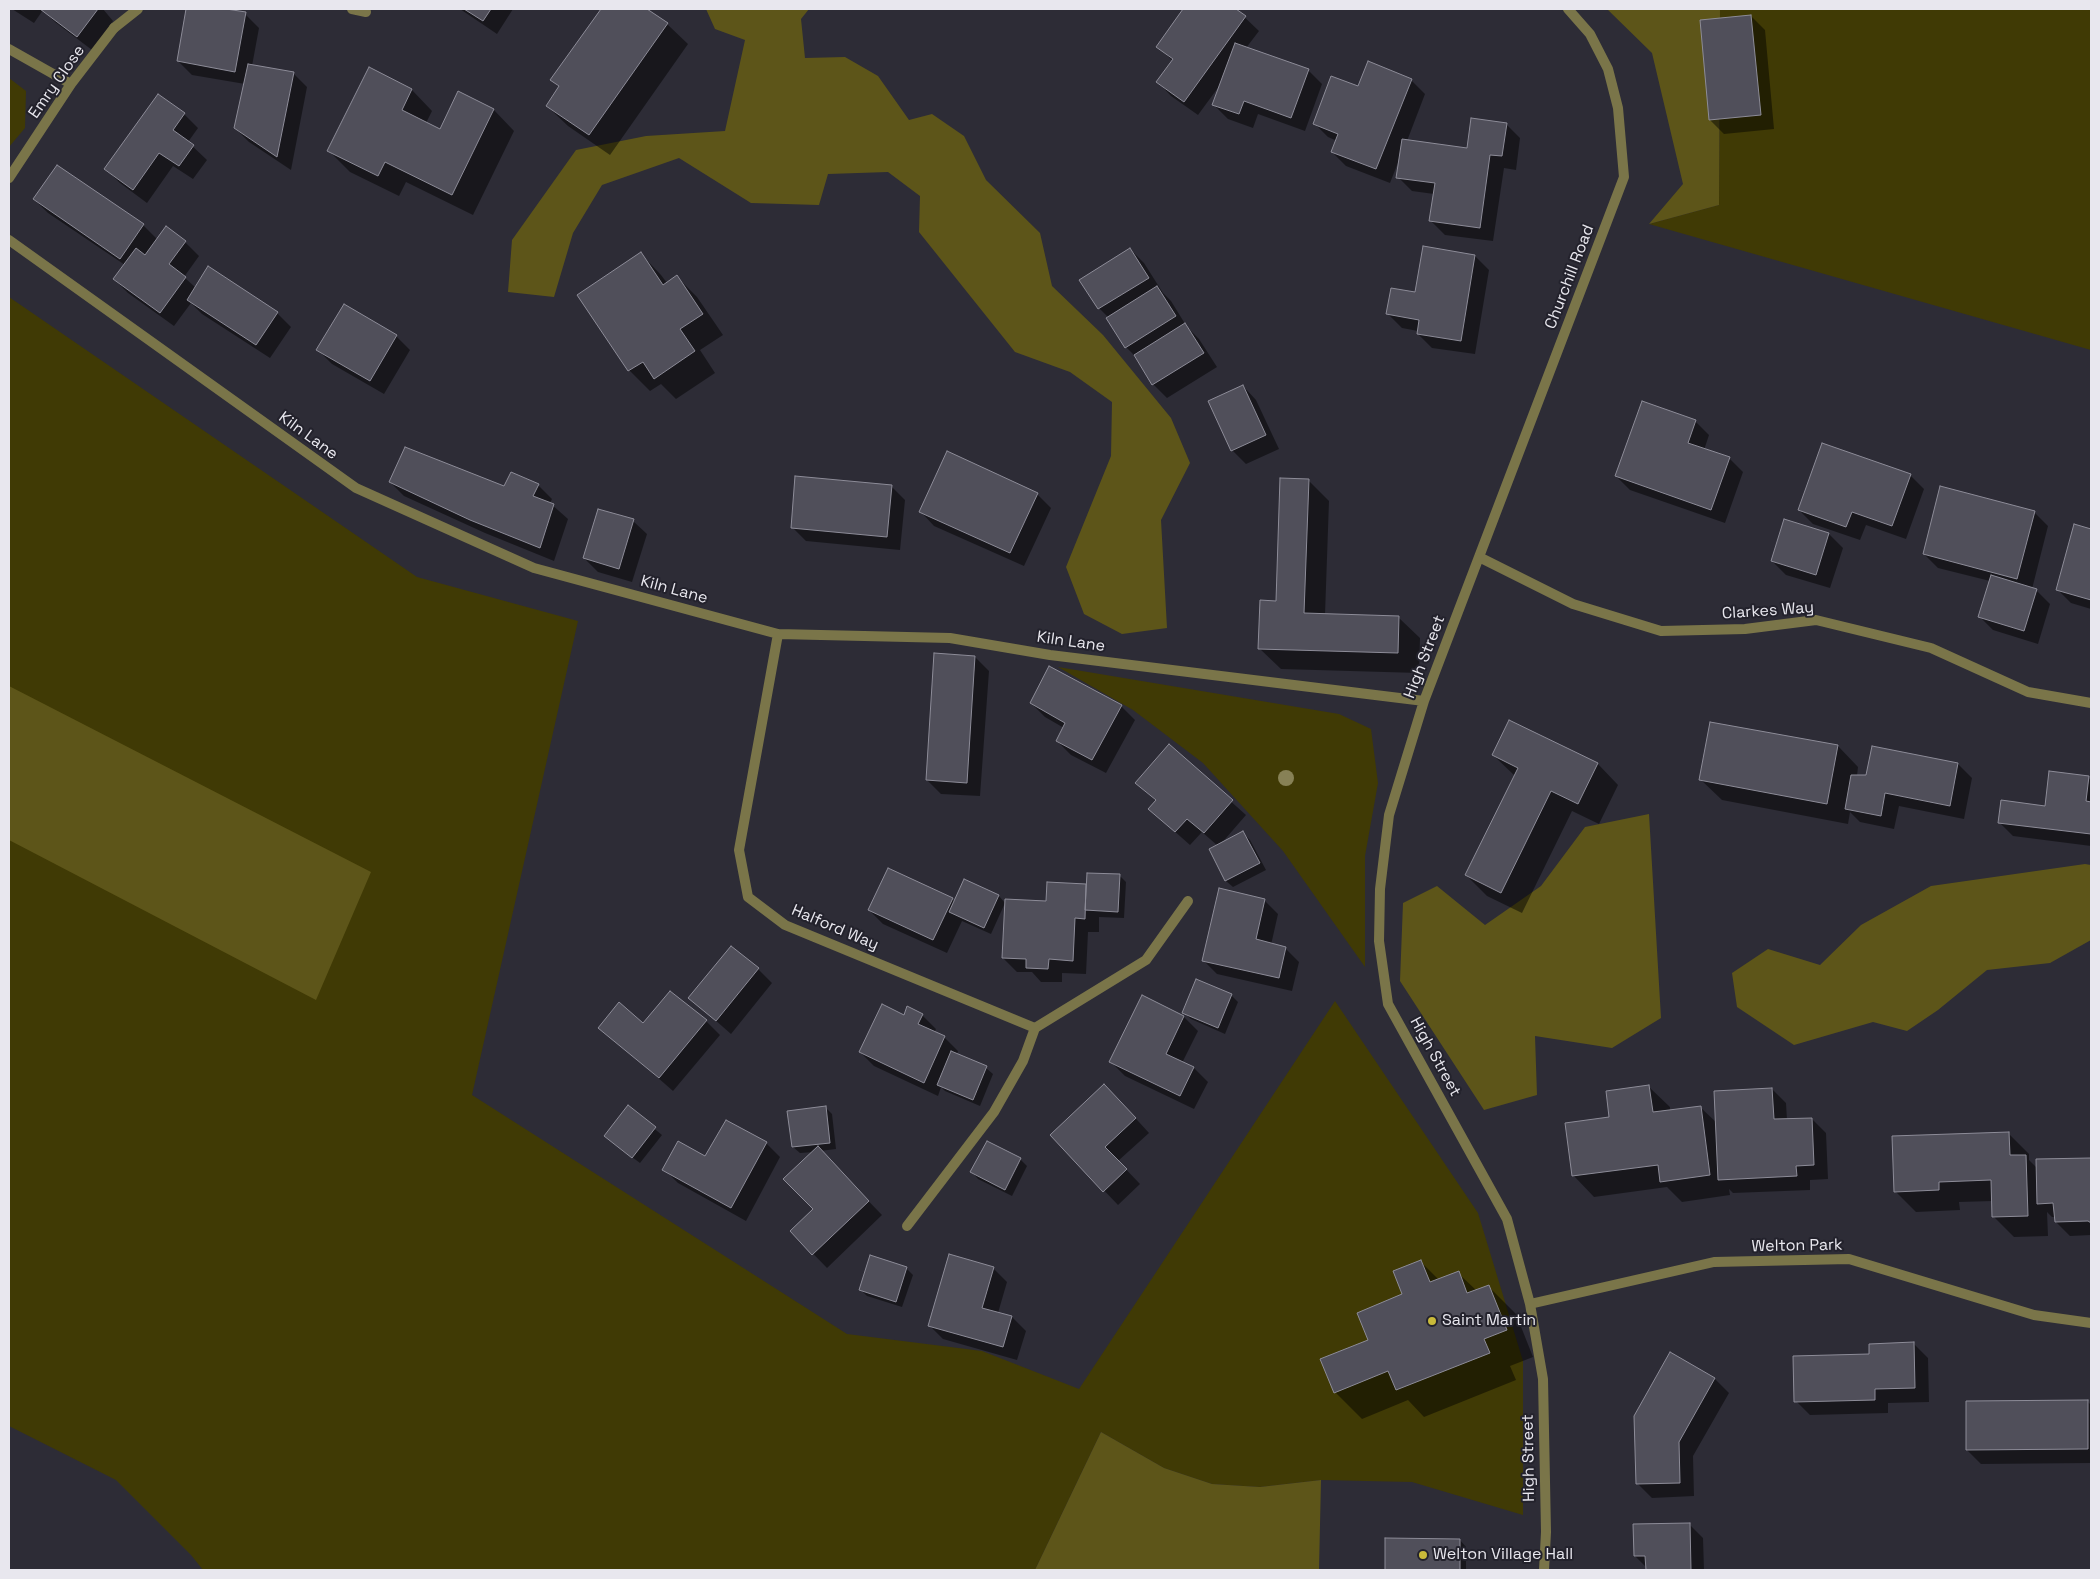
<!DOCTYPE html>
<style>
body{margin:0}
#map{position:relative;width:2100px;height:1579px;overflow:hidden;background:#2d2c36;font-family:"Space Grotesk",sans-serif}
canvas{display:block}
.frame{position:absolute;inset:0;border:10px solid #e8e7ee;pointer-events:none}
</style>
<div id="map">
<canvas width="2100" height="1579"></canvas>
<div class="frame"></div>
</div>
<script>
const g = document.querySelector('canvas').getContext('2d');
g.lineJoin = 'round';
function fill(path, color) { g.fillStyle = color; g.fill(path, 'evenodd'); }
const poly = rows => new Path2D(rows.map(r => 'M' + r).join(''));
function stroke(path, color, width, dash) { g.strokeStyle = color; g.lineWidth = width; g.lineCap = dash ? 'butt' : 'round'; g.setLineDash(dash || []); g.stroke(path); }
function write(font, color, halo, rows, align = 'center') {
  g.font = font + ' "Space Grotesk",sans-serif'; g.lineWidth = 4; g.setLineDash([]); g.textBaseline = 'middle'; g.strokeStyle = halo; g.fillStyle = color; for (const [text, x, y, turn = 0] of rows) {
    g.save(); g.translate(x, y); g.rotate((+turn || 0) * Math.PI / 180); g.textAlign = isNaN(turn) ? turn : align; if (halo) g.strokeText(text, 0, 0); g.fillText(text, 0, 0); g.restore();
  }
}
fill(poly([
 [1720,9,2091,9,2091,350,1649,224,1719,205],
 [9,78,26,91,25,128,9,147],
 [9,297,417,577,578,621,472,1095,847,1334,982,1351,1079,1389,1335,1001,1478,1213,1523,1361,1523,1515,1412,1482,1321,1480,1260,1487,1212,1484,1164,1468,1101,1432,1035,1570,203,1570,191,1555,116,1480,9,1426],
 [1058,667,1339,714,1371,729,1378,783,1365,856,1365,967,1283,851,1203,763,1133,710]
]), '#403a05');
fill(poly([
 [706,9,809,9,801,19,805,58,845,57,878,76,909,120,932,114,964,136,986,180,1040,233,1052,286,1103,335,1171,418,1190,463,1161,520,1167,628,1122,634,1084,614,1066,567,1111,456,1112,402,1070,372,1015,352,919,232,920,196,888,172,828,174,819,205,751,203,679,158,602,185,573,233,554,297,508,292,512,240,576,150,646,136,725,131,745,40,715,29],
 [1607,9,1720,9,1719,205,1649,224,1683,184,1652,53],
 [9,686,371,872,316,1000,9,840],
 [1649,814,1661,1018,1612,1048,1535,1036,1537,1095,1484,1110,1400,981,1403,903,1437,886,1485,925,1541,886,1585,827],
 [2085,864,2091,865,2091,940,2050,963,1987,970,1938,1010,1907,1031,1873,1022,1794,1045,1737,1007,1732,973,1768,949,1820,965,1861,925,1931,886],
 [1101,1432,1164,1468,1212,1484,1260,1487,1321,1480,1319,1570,1035,1570]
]), '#5d5519');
fill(poly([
 [12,9,103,9,113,21,92,50,55,22,43,10,34,23],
 [188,9,219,9,245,14,259,28,252,66,293,73,307,87,291,170,249,142,235,128,245,84,192,75,178,61],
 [460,9,513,9,497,34],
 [602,9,644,9,667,24,688,44,610,155,568,126,547,106,560,88,552,80],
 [1184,9,1240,9,1238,11,1259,31,1246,48,1308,70,1322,84,1305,131,1258,114,1253,128,1228,119,1214,105,1220,85,1198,115,1171,96,1158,82,1173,61,1158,47],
 [1751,16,1765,30,1774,129,1724,134,1710,120],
 [369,69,412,90,432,111,426,123,440,130,459,93,494,110,514,131,473,215,406,182,399,196,350,172,329,151],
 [1411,80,1425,94,1407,141,1468,150,1506,124,1520,138,1516,170,1504,168,1493,241,1445,235,1431,221,1434,194,1412,191,1398,177,1399,160,1390,183,1346,166,1332,152,1337,141,1328,137,1314,123,1359,88],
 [184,114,198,128,188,142,207,160,193,179,173,166,147,203,120,183,106,169],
 [34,199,143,225,158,240,166,228,185,242,199,256,184,277,196,288,277,313,291,327,270,358,202,314,191,303,174,326,128,293,114,279,125,265,48,213],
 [1130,249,1144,263,1163,293,1171,301,1187,327,1199,339,1217,367,1167,398,1153,384,1138,359,1126,347,1108,317,1099,308],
 [641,254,661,275,667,283,677,277,697,297,723,335,700,350,715,373,676,399,661,384,650,391,629,370],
 [1475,256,1489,270,1475,354,1432,348,1418,334,1418,331,1402,328,1388,314],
 [344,306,396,336,410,350,384,394,332,364,318,350],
 [1243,386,1256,400,1279,449,1246,464,1232,450],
 [1695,421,1709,435,1704,450,1729,458,1743,472,1725,523,1630,490,1616,476],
 [1910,475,1924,489,1906,539,1866,525,1860,540,1813,524,1799,510],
 [1308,480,1329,501,1325,615,1399,618,1420,638,1419,673,1281,669,1260,649,1278,602],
 [390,482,505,488,538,485,552,499,550,503,568,519,554,561,485,533,404,496],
 [891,486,905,500,900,550,806,541,792,527],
 [1037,494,1051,508,1024,566,934,526,921,512],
 [2034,512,2048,526,2032,589,2036,590,2050,604,2038,644,1993,630,1979,616,1990,581,1938,568,1924,554],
 [633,521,647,534,632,582,598,572,584,558],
 [1784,521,1829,534,1843,548,1830,588,1786,575,1772,561],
 [2075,526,2091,531,2091,609,2071,603,2057,589],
 [975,657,989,671,980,796,941,794,927,780],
 [1031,703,1121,706,1135,720,1106,773,1071,755,1057,741,1064,728,1045,717],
 [1510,721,1598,764,1618,785,1599,824,1572,811,1522,913,1487,896,1466,875,1515,776,1493,755],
 [1169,746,1246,815,1220,845,1243,833,1250,840,1266,870,1233,887,1226,881,1210,850,1218,846,1202,832,1190,845,1164,822,1156,801,1137,783],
 [1838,746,1858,767,1857,776,1958,764,1972,778,1964,819,1899,806,1894,829,1860,822,1850,812,1848,824,1722,800,1701,780],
 [2088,777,2091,781,2091,846,2013,836,1999,822,2047,807],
 [1119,875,1126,882,1124,918,1099,917,1099,932,1088,932,1086,974,1062,973,1062,982,1041,982,1032,972,1017,972,1003,958,1047,902,1048,883,1088,885],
 [965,881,999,896,1005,903,991,934,962,921,947,953,883,924,869,910,952,899,955,902],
 [1264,900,1278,914,1271,945,1285,948,1299,962,1292,991,1217,974,1203,960],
 [758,969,772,983,731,1034,690,998],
 [1231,995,1238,1002,1225,1034,1191,1019,1184,1013],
 [922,1015,936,1029,934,1033,944,1037,958,1051,957,1055,986,1068,993,1074,980,1106,945,1091,941,1087,938,1096,874,1066,860,1052],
 [1184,1017,1198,1031,1182,1063,1194,1068,1208,1082,1194,1109,1125,1076,1111,1062],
 [706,1021,720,1035,673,1091,600,1027],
 [1649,1087,1670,1107,1670,1111,1700,1107,1717,1123,1772,1089,1786,1103,1787,1120,1812,1119,1826,1133,1828,1179,1810,1180,1810,1190,1733,1193,1729,1189,1730,1195,1682,1202,1667,1187,1594,1197,1574,1176,1567,1124,1611,1118],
 [1118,1099,1149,1133,1118,1161,1140,1184,1118,1205,1051,1135],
 [628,1107,662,1135,640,1163,612,1142],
 [825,1107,832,1114,836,1149,820,1151,882,1215,827,1268,792,1232,814,1209,814,1152,800,1153,793,1147],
 [2008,1133,2029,1154,2029,1160,2038,1169,2038,1160,2091,1159,2091,1235,2070,1236,2056,1222,2056,1217,2052,1217,2047,1212,2048,1236,2014,1237,1993,1216,1993,1201,1959,1202,1960,1210,1916,1212,1895,1191],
 [987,1142,1020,1159,1027,1166,1012,1196,978,1179,972,1172],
 [766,1143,780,1157,746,1221,678,1183,664,1169],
 [1420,1261,1439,1280,1458,1273,1477,1291,1489,1287,1516,1314,1533,1357,1510,1366,1516,1380,1424,1417,1408,1400,1362,1419,1335,1392,1404,1295],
 [906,1268,913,1275,902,1307,867,1296,860,1289],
 [993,1268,1007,1282,998,1313,1012,1317,1026,1331,1017,1360,943,1339,929,1325],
 [1914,1344,1928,1358,1929,1402,1888,1403,1888,1413,1810,1415,1796,1401,1870,1356],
 [1670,1354,1715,1379,1729,1393,1693,1456,1694,1496,1652,1498,1638,1484],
 [2087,1401,2091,1405,2091,1463,1981,1464,1967,1450],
 [1689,1524,1703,1538,1704,1570,1647,1570,1647,1568,1635,1556],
 [1387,1539,1460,1540,1466,1547,1466,1570,1386,1570]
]), '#0007');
const building = poly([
 [40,9,98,9,77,37,40,9],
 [186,9,226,9,246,12,235,72,177,61,186,9],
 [464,9,491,9,483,21,464,9],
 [601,9,647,9,668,23,589,135,546,106,559,86,550,80,601,9],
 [1183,9,1236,9,1246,16,1184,102,1156,82,1173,59,1156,47,1183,9],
 [1751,15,1761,115,1709,120,1700,20,1751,15],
 [1235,43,1309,69,1291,118,1244,101,1239,114,1212,105,1235,43],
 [1368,61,1412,79,1376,169,1331,152,1338,134,1313,124,1331,76,1358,86,1368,61],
 [248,64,294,72,277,157,234,128,248,64],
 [369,67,412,89,402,110,440,129,458,91,494,109,452,195,385,162,378,176,327,151,369,67],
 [158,94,185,113,173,130,194,145,179,166,159,153,133,190,104,169,158,94],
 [1471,118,1507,123,1502,156,1490,155,1480,228,1429,221,1435,183,1396,178,1402,139,1467,148,1471,118],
 [57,165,144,224,120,259,33,199,57,165],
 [166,226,186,241,169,264,186,277,160,313,113,279,136,248,145,255,166,226],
 [1423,246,1475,255,1461,341,1417,334,1419,320,1386,314,1391,288,1415,292,1423,246],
 [1130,248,1149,278,1098,309,1079,280,1130,248],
 [641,252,663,285,677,275,703,314,680,329,695,351,654,379,643,362,628,371,577,295,641,252],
 [208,266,278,312,256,345,187,300,208,266],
 [1157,286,1176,316,1125,348,1106,318,1157,286],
 [344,304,397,335,370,381,316,350,344,304],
 [1185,323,1204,353,1152,385,1134,355,1185,323],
 [1243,385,1266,435,1231,451,1208,401,1243,385],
 [1642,401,1696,420,1688,443,1730,457,1711,510,1615,476,1642,401],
 [1822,443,1911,474,1892,526,1852,512,1846,527,1798,510,1822,443],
 [405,447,504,486,511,472,539,484,533,496,554,504,540,548,470,520,389,482,405,447],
 [947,451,1038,493,1010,553,919,512,947,451],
 [795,476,892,485,887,537,791,528,795,476],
 [1280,478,1309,479,1304,613,1399,616,1398,653,1258,649,1260,600,1276,601,1280,478],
 [1940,486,2035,511,2017,579,1923,554,1940,486],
 [598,509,634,519,619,569,583,558,598,509],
 [1784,519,1829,533,1816,575,1771,561,1784,519],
 [2074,524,2091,529,2091,600,2056,590,2074,524],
 [1991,575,2037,589,2024,631,1978,617,1991,575],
 [934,653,975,656,967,783,926,780,934,653],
 [1049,666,1122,705,1092,760,1056,741,1065,723,1030,703,1049,666],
 [1509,720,1598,763,1578,804,1551,791,1501,893,1465,875,1518,768,1492,755,1509,720],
 [1710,722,1838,745,1827,804,1699,780,1710,722],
 [1169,744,1233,800,1204,833,1187,819,1175,832,1148,809,1156,800,1135,783,1169,744],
 [1872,746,1958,763,1950,806,1885,793,1881,816,1845,809,1851,775,1866,775,1872,746],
 [2049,771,2089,776,2086,801,2091,802,2091,834,1998,823,2001,800,2045,806,2049,771],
 [1243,831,1260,863,1225,881,1209,849,1243,831],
 [888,868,953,898,933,940,868,910,888,868],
 [1087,873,1120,874,1118,912,1085,910,1087,873],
 [964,879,999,895,984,928,949,912,964,879],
 [1047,882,1086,884,1085,919,1075,918,1073,961,1049,959,1048,969,1026,968,1026,959,1002,958,1005,899,1046,901,1047,882],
 [1219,888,1265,899,1256,939,1286,947,1279,978,1202,961,1219,888],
 [731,946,759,968,716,1021,688,998,731,946],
 [1196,979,1232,994,1218,1028,1182,1013,1196,979],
 [670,991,707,1020,659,1078,598,1028,619,1002,643,1023,670,991],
 [1142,995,1184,1016,1166,1054,1194,1067,1180,1096,1109,1062,1142,995],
 [882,1004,904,1015,907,1006,923,1014,918,1024,945,1036,924,1083,859,1052,882,1004],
 [951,1051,987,1066,973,1100,937,1085,951,1051],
 [1104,1084,1136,1118,1105,1147,1127,1169,1103,1192,1050,1135,1104,1084],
 [1649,1085,1653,1112,1701,1106,1710,1175,1660,1182,1658,1165,1572,1176,1565,1123,1609,1117,1606,1091,1649,1085],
 [1772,1088,1774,1119,1812,1118,1814,1165,1796,1166,1797,1176,1718,1180,1714,1091,1772,1088],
 [628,1105,656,1127,632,1158,604,1136,628,1105],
 [826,1106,830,1143,792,1147,787,1111,826,1106],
 [726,1120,767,1142,731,1208,662,1170,678,1141,705,1156,726,1120],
 [2009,1132,2010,1155,2026,1155,2028,1216,1992,1217,1991,1180,1939,1182,1939,1190,1894,1192,1892,1136,2009,1132],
 [987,1141,1021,1158,1005,1190,970,1172,987,1141],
 [818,1146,869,1201,812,1255,790,1231,813,1209,783,1179,818,1146],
 [2091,1158,2091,1223,2088,1221,2055,1222,2053,1203,2037,1204,2036,1159,2091,1158],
 [949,1254,994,1267,982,1308,1012,1316,1003,1347,928,1326,949,1254],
 [870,1255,907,1267,896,1302,859,1290,870,1255],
 [1421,1260,1430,1282,1459,1271,1467,1293,1489,1285,1507,1330,1484,1339,1490,1353,1396,1390,1388,1371,1334,1393,1320,1359,1368,1340,1357,1313,1402,1294,1393,1271,1421,1260],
 [1914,1342,1915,1388,1875,1389,1875,1400,1794,1402,1793,1356,1869,1354,1869,1344,1914,1342],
 [1670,1352,1715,1378,1679,1442,1680,1483,1636,1484,1634,1416,1670,1352],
 [2088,1400,2088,1449,1966,1450,1966,1401,2088,1400],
 [1690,1523,1691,1570,1646,1570,1645,1556,1634,1556,1633,1524,1690,1523],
 [1385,1538,1460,1539,1460,1570,1385,1570,1385,1538]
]);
fill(building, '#504f5a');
stroke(building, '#8d8c98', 1);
stroke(poly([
 [352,9,366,12],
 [114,28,138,9],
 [1035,1028,1146,960,1188,901]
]), '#7a7549', 10);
stroke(poly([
 [9,49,71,84],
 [9,178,71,84,114,28],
 [9,240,356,488,534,568,778,634,950,638,1050,655,1424,701],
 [1479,557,1573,604,1661,631,1745,629,1816,620,1931,648,2028,692,2091,703],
 [778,634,739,850,748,897,785,925,1035,1028,1023,1061,994,1112,907,1226],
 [1530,1304,1714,1262,1849,1259,2034,1315,2091,1323],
 [1544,1570,1546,1532,1543,1379,1530,1304,1507,1219,1388,1004,1379,941,1380,889,1389,815,1424,701,1624,177,1618,108,1608,69,1590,34,1568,9]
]), '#7a7549', 10);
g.fillStyle = '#878156';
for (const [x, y] of [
 [1286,778]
]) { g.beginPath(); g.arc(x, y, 8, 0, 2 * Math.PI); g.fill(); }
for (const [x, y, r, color] of [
 [1432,1321,5,"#c9ba3a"],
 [1423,1555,5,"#c9ba3a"]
]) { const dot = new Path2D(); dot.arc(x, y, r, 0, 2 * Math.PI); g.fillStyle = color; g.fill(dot); stroke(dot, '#23222c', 2); }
write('16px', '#e8e7ee', '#23222c', [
 ["Emry Close",57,82,-55],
 ["Churchill Road",1570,277,-69],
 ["Kiln Lane",308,436,36],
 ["Kiln Lane",674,590,15],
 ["Clarkes Way",1768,611,-4],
 ["Kiln Lane",1071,642,8],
 ["High Street",1425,657,-69],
 ["Halford Way",835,928,23],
 ["High Street",1435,1057,61],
 ["Welton Park",1797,1246,-1],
 ["High Street",1529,1458,-91]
]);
write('16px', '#e8e7ee', '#23222c', [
 ["Saint Martin",1442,1321],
 ["Welton Village Hall",1433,1555]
], 'left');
</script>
